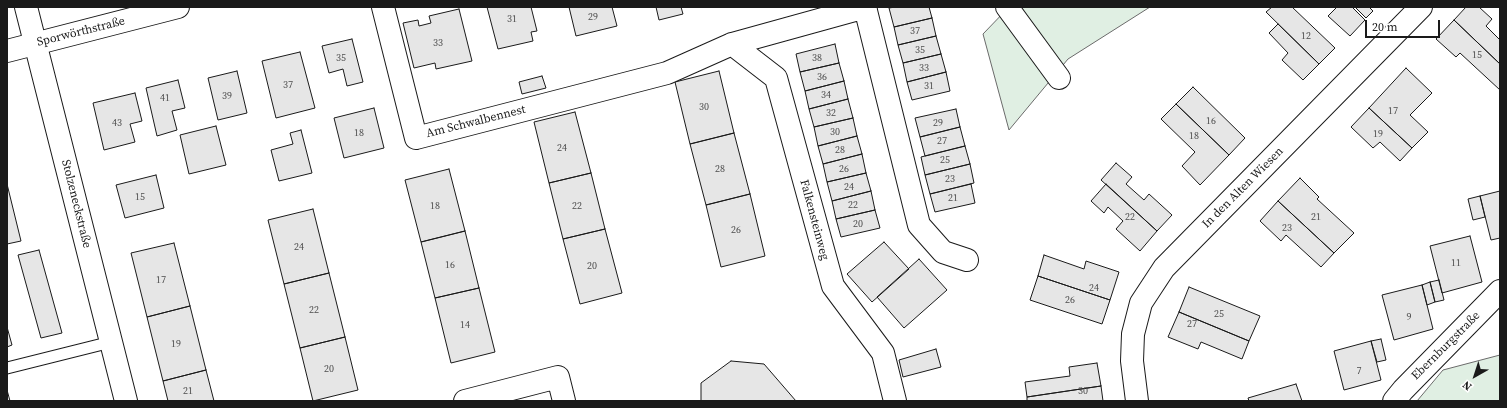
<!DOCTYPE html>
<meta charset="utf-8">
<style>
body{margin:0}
#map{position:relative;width:1507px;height:408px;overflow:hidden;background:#fff;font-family:"Source Serif 4",serif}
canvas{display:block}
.frame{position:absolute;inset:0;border:8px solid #1a1a1a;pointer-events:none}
.north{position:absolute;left:1455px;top:356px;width:40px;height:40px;-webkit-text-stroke:3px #fff;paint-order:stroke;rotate:219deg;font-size:11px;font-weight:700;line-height:16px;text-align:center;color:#1a1a1a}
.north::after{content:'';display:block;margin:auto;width:14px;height:18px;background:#1a1a1a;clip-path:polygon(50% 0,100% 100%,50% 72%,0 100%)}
.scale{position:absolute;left:1365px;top:20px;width:75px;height:18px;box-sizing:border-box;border:2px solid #1a1a1a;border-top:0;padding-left:5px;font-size:12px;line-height:14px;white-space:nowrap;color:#1a1a1a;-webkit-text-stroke:3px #fff;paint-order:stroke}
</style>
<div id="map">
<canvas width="1507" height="408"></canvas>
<div class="frame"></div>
<div class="north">N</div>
<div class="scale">20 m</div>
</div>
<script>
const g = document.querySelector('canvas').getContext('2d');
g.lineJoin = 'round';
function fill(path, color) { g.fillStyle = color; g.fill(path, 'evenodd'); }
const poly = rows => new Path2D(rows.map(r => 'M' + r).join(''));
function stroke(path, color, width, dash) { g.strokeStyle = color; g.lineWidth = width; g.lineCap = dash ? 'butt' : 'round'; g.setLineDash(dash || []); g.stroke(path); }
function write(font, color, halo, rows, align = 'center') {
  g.font = font + ' "Source Serif 4",serif'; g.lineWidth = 3; g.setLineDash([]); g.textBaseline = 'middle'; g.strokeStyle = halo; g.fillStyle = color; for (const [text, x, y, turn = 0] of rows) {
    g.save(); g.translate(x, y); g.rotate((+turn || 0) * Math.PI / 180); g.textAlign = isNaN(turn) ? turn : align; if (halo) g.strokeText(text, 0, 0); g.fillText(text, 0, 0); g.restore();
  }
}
const green = poly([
 [1009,7,1150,7,1068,59,1009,130,983,34,1009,7],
 [1500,355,1500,401,1417,401,1443,370,1500,355]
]);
fill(green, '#e0efe3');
stroke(green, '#6a6a6a', 1);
const building = poly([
 [487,7,531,7,537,31,531,32,533,41,498,49,487,7],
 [569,7,612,7,617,26,576,36,569,7],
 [656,7,681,7,683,14,659,20,656,7],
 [895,7,929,7,932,18,894,27,889,8,895,7],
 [1272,7,1292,7,1335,48,1319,64,1266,12,1272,7],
 [1337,7,1352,7,1365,20,1350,36,1328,16,1337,7],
 [1355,7,1369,7,1373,11,1366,18,1355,7],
 [1466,7,1479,7,1492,19,1486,26,1500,40,1500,64,1454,20,1466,7],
 [459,9,472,61,436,69,435,63,414,68,403,23,418,20,419,26,431,23,429,16,459,9],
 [932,18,936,36,898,45,894,27,932,18],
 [1454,20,1500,64,1500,90,1460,53,1456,57,1436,39,1454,20],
 [1278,24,1319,64,1303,80,1282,60,1288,53,1269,33,1278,24],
 [936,36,941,54,903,63,898,45,936,36],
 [352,39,363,82,347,86,343,69,329,73,322,46,352,39],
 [835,44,839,63,800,72,796,54,835,44],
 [300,52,315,108,276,118,262,61,300,52],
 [941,54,946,72,907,82,903,63,941,54],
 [839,63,844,81,805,91,800,72,839,63],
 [1406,68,1432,93,1410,115,1428,132,1412,148,1369,108,1406,68],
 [237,71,247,113,218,120,208,78,237,71],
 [719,71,734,133,690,144,675,82,719,71],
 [946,72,950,91,912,100,907,82,946,72],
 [542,76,546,88,522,94,519,82,542,76],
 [178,80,185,108,172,111,177,130,157,136,146,88,178,80],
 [844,81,848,99,809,109,805,91,844,81],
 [1193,87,1245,138,1229,155,1176,104,1193,87],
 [135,93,142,121,130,124,135,142,104,150,93,103,135,93],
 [848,99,853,118,814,127,809,109,848,99],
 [1176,104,1229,155,1200,185,1182,166,1195,152,1161,119,1176,104],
 [374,108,384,148,344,158,334,118,374,108],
 [1369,108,1412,148,1400,161,1380,142,1373,148,1351,127,1369,108],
 [956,109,960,127,920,137,915,118,956,109],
 [575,112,591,173,549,183,534,122,575,112],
 [853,118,857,136,818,146,814,127,853,118],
 [216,126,226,165,189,174,180,135,216,126],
 [960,127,965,146,925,156,920,137,960,127],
 [301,130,312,173,279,181,271,150,293,144,290,133,301,130],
 [734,133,750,194,706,205,690,144,734,133],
 [857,136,862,154,823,164,818,146,857,136],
 [965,146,970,164,925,175,921,157,965,146],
 [862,154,866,173,827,182,823,164,862,154],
 [1116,163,1132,177,1126,184,1144,200,1149,194,1172,215,1157,231,1101,180,1116,163],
 [970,164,974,183,930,194,925,175,970,164],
 [449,169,465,231,421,242,405,180,449,169],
 [591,173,605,229,563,239,549,183,591,173],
 [866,173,871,191,832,201,827,182,866,173],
 [156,175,164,208,125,218,116,185,156,175],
 [1300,178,1319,197,1317,199,1354,233,1334,253,1278,201,1300,178],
 [7,184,21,241,7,244,7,184],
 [971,184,975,203,935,212,930,194,971,184],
 [1106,184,1157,231,1140,251,1116,229,1123,221,1108,207,1104,213,1091,201,1106,184],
 [871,191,875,210,836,219,832,201,871,191],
 [1500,191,1500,238,1491,240,1480,196,1500,191],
 [750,194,765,256,721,267,706,205,750,194],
 [1480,196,1485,217,1473,220,1468,199,1480,196],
 [1278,201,1334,253,1321,267,1286,235,1281,241,1260,221,1278,201],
 [313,209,329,273,284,284,268,220,313,209],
 [875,210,880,228,841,237,836,219,875,210],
 [605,229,622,293,580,304,563,239,605,229],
 [465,231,479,288,435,298,421,242,465,231],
 [1470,236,1482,282,1442,293,1430,246,1470,236],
 [884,242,909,269,872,302,847,274,884,242],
 [174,243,190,306,147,317,131,253,174,243],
 [39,250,62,333,41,338,18,255,39,250],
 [1044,255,1084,269,1086,261,1119,272,1110,300,1038,276,1044,255],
 [919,259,947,290,904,328,877,297,919,259],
 [329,273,345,337,300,348,284,284,329,273],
 [1038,276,1110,300,1102,324,1030,300,1038,276],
 [1439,280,1444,300,1435,302,1430,282,1439,280],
 [1430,282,1435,302,1427,305,1422,285,1430,282],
 [1422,285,1433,329,1394,340,1382,295,1422,285],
 [1189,287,1260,316,1249,341,1179,312,1189,287],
 [479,288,495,352,451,363,435,298,479,288],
 [190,306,206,370,163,381,147,317,190,306],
 [1179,312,1249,341,1242,359,1201,342,1198,349,1168,337,1179,312],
 [7,327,12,345,7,347,7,327],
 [345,337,358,390,313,401,300,348,345,337],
 [1381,339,1386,360,1377,362,1371,341,1381,339],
 [1371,341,1381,380,1344,390,1334,351,1371,341],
 [936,349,941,367,903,377,899,360,936,349],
 [731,361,764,364,796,401,701,401,701,383,731,361],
 [1097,363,1101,386,1027,397,1025,382,1070,376,1069,367,1097,363],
 [206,370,214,401,168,401,163,381,206,370],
 [1296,384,1302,401,1249,401,1248,398,1296,384],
 [1101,386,1103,401,1027,401,1027,397,1101,386],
 [7,390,10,401,7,401,7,390]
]);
fill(building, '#e6e6e6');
stroke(building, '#1a1a1a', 1);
const lane = poly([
 [7,368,111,342]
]);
const street = poly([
 [26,7,126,401],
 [383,7,416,138,667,73,732,44,866,7],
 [865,7,919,225,943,252,967,260],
 [1007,7,1059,78],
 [732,44,776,78,833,286,883,353,895,401],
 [7,51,178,7],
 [465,401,558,377,564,401],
 [1137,401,1132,361,1133,334,1141,303,1164,268,1421,7],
 [1394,401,1403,390,1500,291]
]);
stroke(lane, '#1a1a1a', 13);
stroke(street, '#1a1a1a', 24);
stroke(lane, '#fff', 11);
stroke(street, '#fff', 22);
write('10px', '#4d4d4d', null, [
 ["29",593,17],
 ["31",512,19],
 ["37",915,31],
 ["12",1306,36],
 ["33",438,43],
 ["35",920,50],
 ["15",1477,55],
 ["35",341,58],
 ["38",817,58],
 ["33",924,68],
 ["36",822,77],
 ["37",288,85],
 ["31",929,86],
 ["34",826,95],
 ["39",227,96],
 ["41",165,98],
 ["30",704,107],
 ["17",1393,111],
 ["32",831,113],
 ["16",1211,121],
 ["43",117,123],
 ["29",938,123],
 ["30",835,132],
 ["18",359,133],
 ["19",1378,134],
 ["18",1194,136],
 ["27",942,141],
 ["24",562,148],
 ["28",840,150],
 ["25",945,160],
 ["28",720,169],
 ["26",844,169],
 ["23",950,179],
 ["24",849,187],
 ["15",140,197],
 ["21",953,198],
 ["22",853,205],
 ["18",435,206],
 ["22",577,206],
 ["22",1130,217],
 ["21",1316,217],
 ["20",858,224],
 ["23",1287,228],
 ["26",736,230],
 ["24",299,247],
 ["11",1456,263],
 ["16",450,265],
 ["20",592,266],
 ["17",161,280],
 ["24",1094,288],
 ["26",1070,300],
 ["22",314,310],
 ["25",1219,314],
 ["9",1409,317],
 ["27",1192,324],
 ["14",465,325],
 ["19",176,344],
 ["20",329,369],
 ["7",1359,371],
 ["21",188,391],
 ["30",1083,391]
]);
write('12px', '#1a1a1a', '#fff', [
 ["Sporwörthstraße",81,32,-14],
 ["Am Schwalbennest",476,122,-14],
 ["In den Alten Wiesen",1243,188,-45],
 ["Stolzeneckstraße",76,204,76],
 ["Falkensteinweg",814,220,75],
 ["Ebernburgstraße",1446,346,-45]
]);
</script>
